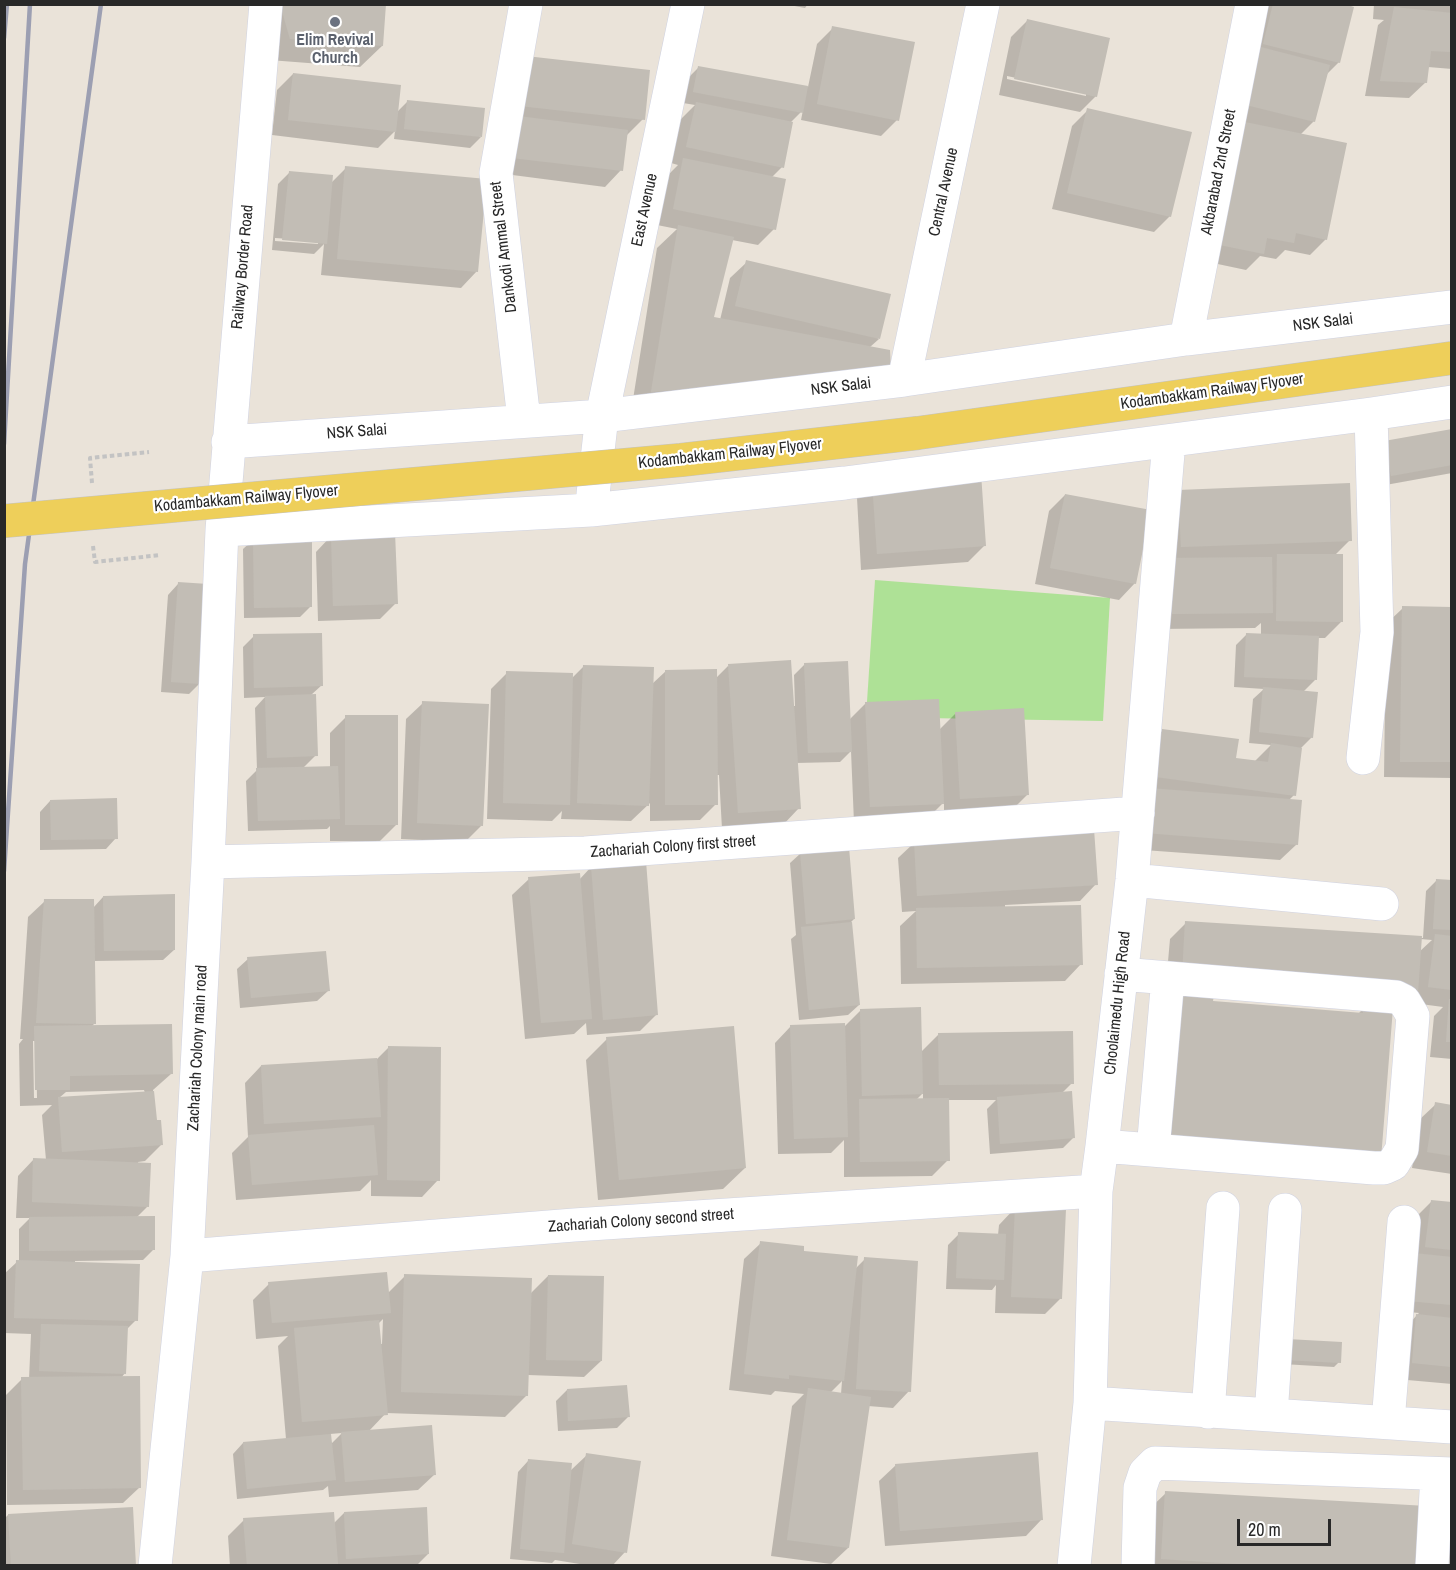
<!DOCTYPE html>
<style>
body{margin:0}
#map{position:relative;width:1456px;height:1570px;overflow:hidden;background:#eae3d9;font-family:"Archivo Narrow",sans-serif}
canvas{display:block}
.frame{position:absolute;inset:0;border:6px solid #282828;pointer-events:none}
.scale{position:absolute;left:1237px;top:1519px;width:94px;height:27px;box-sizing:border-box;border:3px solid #282828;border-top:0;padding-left:8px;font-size:18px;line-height:21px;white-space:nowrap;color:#282828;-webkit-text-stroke:4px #fff;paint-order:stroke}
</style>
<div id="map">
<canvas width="1456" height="1570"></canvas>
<div class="frame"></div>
<div class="scale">20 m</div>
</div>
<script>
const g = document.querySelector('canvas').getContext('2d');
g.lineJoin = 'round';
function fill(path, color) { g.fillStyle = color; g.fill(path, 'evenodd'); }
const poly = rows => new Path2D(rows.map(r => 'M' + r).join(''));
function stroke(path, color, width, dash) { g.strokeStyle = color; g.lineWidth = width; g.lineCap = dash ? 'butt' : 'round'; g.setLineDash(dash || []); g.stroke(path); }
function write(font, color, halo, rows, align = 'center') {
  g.font = font + ' "Archivo Narrow",sans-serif'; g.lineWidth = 4.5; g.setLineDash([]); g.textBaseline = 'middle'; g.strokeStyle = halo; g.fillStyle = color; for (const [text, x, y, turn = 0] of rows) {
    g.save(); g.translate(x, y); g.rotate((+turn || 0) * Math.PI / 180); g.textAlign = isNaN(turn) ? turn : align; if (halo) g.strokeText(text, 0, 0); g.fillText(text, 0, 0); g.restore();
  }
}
fill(poly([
 [875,580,1110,598,1103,721,866,717]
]), '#aee196');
fill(poly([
 [257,4,385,4,382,46,360,67,269,60],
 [784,4,808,4,805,8],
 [1263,4,1339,4,1339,62,1326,75,1314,121,1300,135,1326,239,1310,255,1285,250,1276,259,1260,256,1246,270,1194,259],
 [1374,4,1452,4,1452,69,1428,67,1426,82,1409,98,1365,96,1378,25,1384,20,1373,19],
 [1027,21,1096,96,1080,112,999,95,1011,37],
 [1007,76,1086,93,1086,96,1007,79],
 [833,28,897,120,881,136,801,120,803,110,790,123,782,167,772,177,774,229,758,245,732,240,713,319,720,320,730,278,747,262,879,339,870,347,631,412,657,248,677,229,657,225,667,176,678,165,671,163,680,120,695,105,683,103,688,78,699,67,808,87,817,44],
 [293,74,397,112,408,101,481,137,470,148,394,139,395,131,378,148,272,135,277,90],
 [510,74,643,119,627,135,621,170,605,187,497,173],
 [1088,110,1170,216,1154,232,1052,209,1072,126],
 [346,168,477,271,461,288,321,275,324,244,314,254,272,250,278,184,289,173,331,183],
 [275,238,318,241,318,244,275,241],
 [1452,431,1452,473,1380,486,1374,453],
 [873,482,984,546,968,562,861,570,857,498],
 [1065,495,1135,583,1119,600,1035,584,1049,511],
 [1163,508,1350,540,1335,555,1342,621,1325,638,1317,638,1315,680,1303,692,1312,737,1301,748,1294,795,1288,801,1297,844,1280,860,1130,849,1147,747,1163,730,1235,759,1255,761,1271,745,1249,743,1253,699,1264,689,1234,687,1236,645,1247,634,1261,635,1261,623,1255,628,1156,629],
 [332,535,396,603,380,619,318,621,316,552],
 [254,539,311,606,300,617,244,618,243,549],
 [178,584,199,684,189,694,161,692,168,595],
 [1403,608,1452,608,1452,778,1384,777,1386,624],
 [254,636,322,685,311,695,316,755,303,768,330,768,330,733,346,717,396,825,380,841,330,841,330,826,327,829,248,831,246,781,257,770,255,708,265,697,244,698,243,647],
 [805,664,849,720,866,703,939,730,956,713,1027,795,1011,811,944,815,944,802,926,820,854,823,851,751,840,762,796,763,799,808,783,825,722,829,719,775,716,775,716,804,700,820,650,821,650,803,631,821,561,819,562,811,552,821,487,819,491,689,507,673,572,678,584,666,652,684,666,671,716,678,728,666,793,706,795,706,794,675],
 [423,703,481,826,465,842,401,839,406,719],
 [50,801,116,838,106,849,40,850,40,812],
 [915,842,1096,884,1080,901,1005,905,1005,908,1081,964,1065,981,901,984,900,926,916,911,902,912,898,858],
 [801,853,854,919,851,922,859,1005,848,1015,799,1020,791,939,796,935,790,863],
 [591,867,656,1015,640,1031,587,1035,586,1023,574,1034,525,1039,512,895,529,879,579,880],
 [1436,881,1452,882,1452,1059,1430,1057,1434,1016,1443,1007,1413,1003,1414,995,1150,1164,1170,939,1186,923,1423,938,1426,891],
 [1420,939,1432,940,1419,952],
 [1212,996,1366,1006,1358,1014,1211,1003],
 [103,897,174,950,163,960,94,961,95,1023,91,1027,171,1074,153,1090,155,1122,161,1145,145,1161,138,1162,147,1207,136,1218,153,1250,143,1260,75,1261,75,1263,136,1320,126,1330,125,1373,121,1378,140,1487,123,1503,7,1505,6,1395,22,1379,29,1379,31,1334,4,1333,4,1274,17,1262,19,1262,19,1229,30,1218,16,1218,18,1176,34,1159,46,1160,42,1115,52,1105,20,1106,19,1044,23,1039,20,1039,28,917,45,901,93,908],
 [33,1041,36,1041,37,1098,34,1098],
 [144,1090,145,1093,59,1098,66,1092],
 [248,959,328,991,317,1001,240,1008,237,969],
 [861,1010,921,1052,939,1034,1072,1083,1062,1093,1074,1137,1063,1148,990,1154,987,1109,996,1100,948,1100,948,1160,932,1176,844,1177,844,1140,831,1153,778,1154,775,1043,791,1026,844,1027],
 [923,1093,923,1100,916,1100],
 [607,1039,745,1168,723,1189,598,1200,586,1060],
 [389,1047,438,1180,422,1197,371,1196,371,1180,360,1191,236,1200,232,1153,248,1137,245,1083,261,1066,377,1059],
 [1436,1104,1452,1106,1452,1174,1412,1168,1419,1120],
 [1431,1202,1452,1204,1452,1384,1396,1379,1401,1332,1419,1313,1398,1311,1415,1218],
 [1015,1208,1061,1298,1045,1314,995,1313,996,1285,992,1290,946,1289,948,1245,959,1234,998,1235,999,1225],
 [761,1243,802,1252,855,1269,865,1259,909,1391,893,1408,868,1406,848,1548,831,1564,771,1556,792,1406,804,1394,775,1391,771,1395,729,1390,744,1259],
 [842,1381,841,1394,830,1393],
 [405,1276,530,1294,548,1276,601,1361,584,1377,528,1375,527,1395,505,1417,386,1413,369,1431,435,1474,418,1490,329,1497,328,1486,323,1490,237,1499,233,1454,243,1443,286,1439,278,1346,288,1336,256,1339,253,1300,269,1284,388,1293],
 [383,1319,382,1344,380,1344,378,1324],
 [342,1433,331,1444,330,1434],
 [1283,1346,1339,1362,1334,1367,1282,1364],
 [567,1390,628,1417,617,1428,558,1431,556,1401],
 [587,1455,625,1552,612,1566,592,1566,555,1560,552,1563,510,1559,518,1472,528,1461,570,1471],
 [896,1465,1042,1519,1026,1536,885,1546,879,1481],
 [1166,1493,1422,1566,1141,1566,1144,1514],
 [1452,1510,1452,1566,1428,1566],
 [344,1513,428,1554,417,1565,230,1566,228,1536,244,1520,333,1524],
 [8,1515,135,1566,4,1566,4,1519]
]), '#0003');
fill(poly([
 [280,4,386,4,383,46,290,39],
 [1273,4,1345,4,1354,7,1340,63,1263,44],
 [1394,7,1452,13,1452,52,1431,51,1427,83,1380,81],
 [1027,19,1110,38,1097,97,1014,79],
 [832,26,915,42,899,121,817,104],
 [1249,44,1330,65,1315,122,1234,102],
 [526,56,650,70,645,120,520,106],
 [698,66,808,86,803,113,693,92],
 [293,73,401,85,396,132,288,120],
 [407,100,485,108,482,137,404,129],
 [696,102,793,122,784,168,686,147],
 [1087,108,1192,132,1171,217,1067,193],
 [518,116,628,130,623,171,512,158],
 [1235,120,1347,143,1327,240,1296,233,1294,243,1267,238,1264,254,1210,243],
 [683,158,786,179,776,230,673,209],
 [345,166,487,179,478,272,337,259],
 [289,171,333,175,327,244,282,240],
 [678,225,734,237,714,317,890,350,891,370,651,392],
 [746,260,891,294,880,339,735,306],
 [1452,429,1452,465,1391,476,1384,441],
 [981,473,986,546,877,554,872,481],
 [1350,483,1352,541,1181,547,1178,490],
 [1065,494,1151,510,1136,584,1050,568],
 [395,532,398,604,333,606,331,534],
 [253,537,312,537,312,607,254,608],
 [1277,554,1343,554,1343,622,1276,621],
 [1272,557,1273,613,1172,614,1172,558],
 [178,582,208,584,201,684,171,682],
 [1402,606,1452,607,1452,762,1400,762],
 [322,633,323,686,254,688,253,634],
 [1246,633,1319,636,1317,680,1244,677],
 [791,660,801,809,738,813,728,664],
 [848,661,852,752,808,753,804,663],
 [583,665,654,667,649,806,577,803],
 [717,669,718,805,665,805,665,670],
 [506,671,573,673,570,805,503,803],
 [1263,687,1318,692,1313,738,1259,732],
 [316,694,318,756,267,758,265,696],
 [939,699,944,804,870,807,865,702],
 [422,701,489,704,483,826,417,823],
 [1024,708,1029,795,960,799,955,712],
 [345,715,398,715,398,825,345,825],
 [1162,729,1239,739,1236,758,1268,762,1271,743,1302,748,1296,796,1156,777],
 [338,766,340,819,258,821,256,768],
 [1149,788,1302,800,1298,845,1145,833],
 [117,798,118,839,51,840,50,800],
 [1094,829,1098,885,917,896,914,840],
 [849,847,855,919,806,924,800,851],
 [646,861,658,1015,603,1020,591,865],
 [580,873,592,1019,541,1023,528,877],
 [1436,879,1452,880,1452,930,1433,929],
 [175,894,175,950,104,951,103,896],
 [44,899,94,899,96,1024,36,1023],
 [1081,905,1083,965,917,968,916,908],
 [1185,921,1422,936,1418,992,1182,977],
 [852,922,860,1005,809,1010,801,927],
 [1435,934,1452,936,1452,990,1428,987],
 [326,951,330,991,251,998,247,957],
 [1183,993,1214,995,1213,1001,1363,1013,1364,1006,1393,1008,1381,1159,1171,1143],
 [1449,999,1452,999,1452,1042,1446,1042],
 [921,1007,923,1094,862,1096,860,1009],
 [845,1023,848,1137,794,1139,790,1025],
 [172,1024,173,1074,70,1076,70,1090,35,1090,34,1026],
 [734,1026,746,1168,619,1180,606,1037],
 [1073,1031,1074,1084,939,1085,938,1033],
 [388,1046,441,1047,440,1181,387,1180],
 [377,1058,381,1117,264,1124,261,1065],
 [154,1091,157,1120,161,1120,163,1145,62,1152,58,1097],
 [1072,1091,1075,1138,1000,1144,997,1097],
 [949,1098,950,1161,860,1162,859,1099],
 [1435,1102,1452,1105,1452,1156,1427,1152],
 [374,1125,378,1175,252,1185,248,1135],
 [33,1158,151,1163,149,1207,32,1202],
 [1431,1200,1452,1202,1452,1250,1425,1247],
 [1015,1207,1066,1209,1062,1299,1011,1297],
 [155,1216,155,1250,29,1251,29,1217],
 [958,1232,1006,1234,1004,1280,956,1278],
 [760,1241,804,1246,804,1251,858,1256,844,1381,789,1375,789,1379,744,1374],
 [1413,1253,1452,1257,1452,1305,1408,1301],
 [864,1257,918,1261,911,1392,856,1389],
 [16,1260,140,1264,138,1321,14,1318],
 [387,1272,391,1313,272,1323,268,1282],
 [404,1274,532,1278,528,1396,401,1392],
 [548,1275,604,1276,602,1361,546,1360],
 [1416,1314,1452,1318,1452,1367,1412,1363],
 [379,1320,388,1415,302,1422,294,1328],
 [41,1324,128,1326,126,1374,39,1371],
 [1287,1339,1342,1342,1341,1363,1286,1360],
 [140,1376,141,1488,23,1490,21,1377],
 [627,1385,630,1417,568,1421,567,1389],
 [808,1388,871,1397,849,1548,787,1540],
 [432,1425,436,1475,345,1482,341,1432],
 [331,1434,336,1480,247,1489,243,1442],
 [1038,1452,1043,1520,900,1531,895,1464],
 [586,1453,641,1461,627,1553,572,1544],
 [528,1459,572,1463,564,1553,520,1549],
 [1165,1491,1427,1506,1423,1566,1270,1566,1161,1559],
 [133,1507,136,1566,11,1566,8,1514],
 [427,1507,429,1554,346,1559,344,1512],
 [334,1512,338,1564,247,1566,243,1518]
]), '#c2bdb5');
const minor = poly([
 [1186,339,1252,4],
 [904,380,983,4],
 [524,420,496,173,526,4],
 [228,442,602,416,904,380,1186,339,1452,307],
 [593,494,602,416,688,4],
 [222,530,591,510,845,483,1371,414,1452,402],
 [1363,758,1377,632,1371,414],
 [208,862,585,853,1138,813],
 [1132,880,1382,904],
 [1102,1146,1374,1168,1384,1168,1393,1164,1402,1149,1413,1016,1404,1001,1396,997,1121,974],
 [1153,1150,1168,978],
 [187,1256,574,1225,1096,1191],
 [1090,1403,1452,1427],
 [1208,1412,1223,1208],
 [1271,1415,1285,1210],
 [1388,1422,1404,1222],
 [155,1566,187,1256,208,862,222,530,266,4],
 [1074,1566,1090,1403,1096,1191,1102,1146,1132,880,1169,441],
 [1138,1566,1140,1488,1145,1473,1155,1463,1452,1474],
 [1432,1566,1437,1474]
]);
stroke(minor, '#cfd2e1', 34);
stroke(poly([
 [92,483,90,458,149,452],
 [93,546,95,562,161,555]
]), '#c3c3c3', 4, [4.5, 3]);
stroke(minor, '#fff', 33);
stroke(poly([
 [4,38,7,4],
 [4,444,30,4],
 [4,871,25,564,101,4]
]), '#9c9fb2', 4.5);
const majorBridge = poly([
 [4,521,681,460,918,433,1452,358]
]);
stroke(majorBridge, '#c3c3c3', 34, []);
stroke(majorBridge, '#eecf5a', 33);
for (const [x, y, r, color] of [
 [335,22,6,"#6b7280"]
]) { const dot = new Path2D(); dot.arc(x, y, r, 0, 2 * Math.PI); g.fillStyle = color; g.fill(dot); stroke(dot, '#fff', 2); }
write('bold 16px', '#5b616d', '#fff', [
 ["Elim Revival",335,41],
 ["Church",335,59]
]);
write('16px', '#282828', '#fff', [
 ["Akbarabad 2nd Street",1219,172,-79],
 ["Central Avenue",944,192,-78],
 ["East Avenue",645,210,-78],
 ["Dankodi Ammal Street",504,247,-97],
 ["Railway Border Road",243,267,-85],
 ["NSK Salai",1323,323,-7],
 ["NSK Salai",841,387,-7],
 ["Kodambakkam Railway Flyover",1212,392,-8],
 ["NSK Salai",357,432,-4],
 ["Kodambakkam Railway Flyover",730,454,-6],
 ["Kodambakkam Railway Flyover",246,499,-5],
 ["Zachariah Colony first street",673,847,-4],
 ["Choolaimedu High Road",1118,1003,-84],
 ["Zachariah Colony main road",198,1048,-87],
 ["Zachariah Colony second street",641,1221,-4]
]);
</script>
